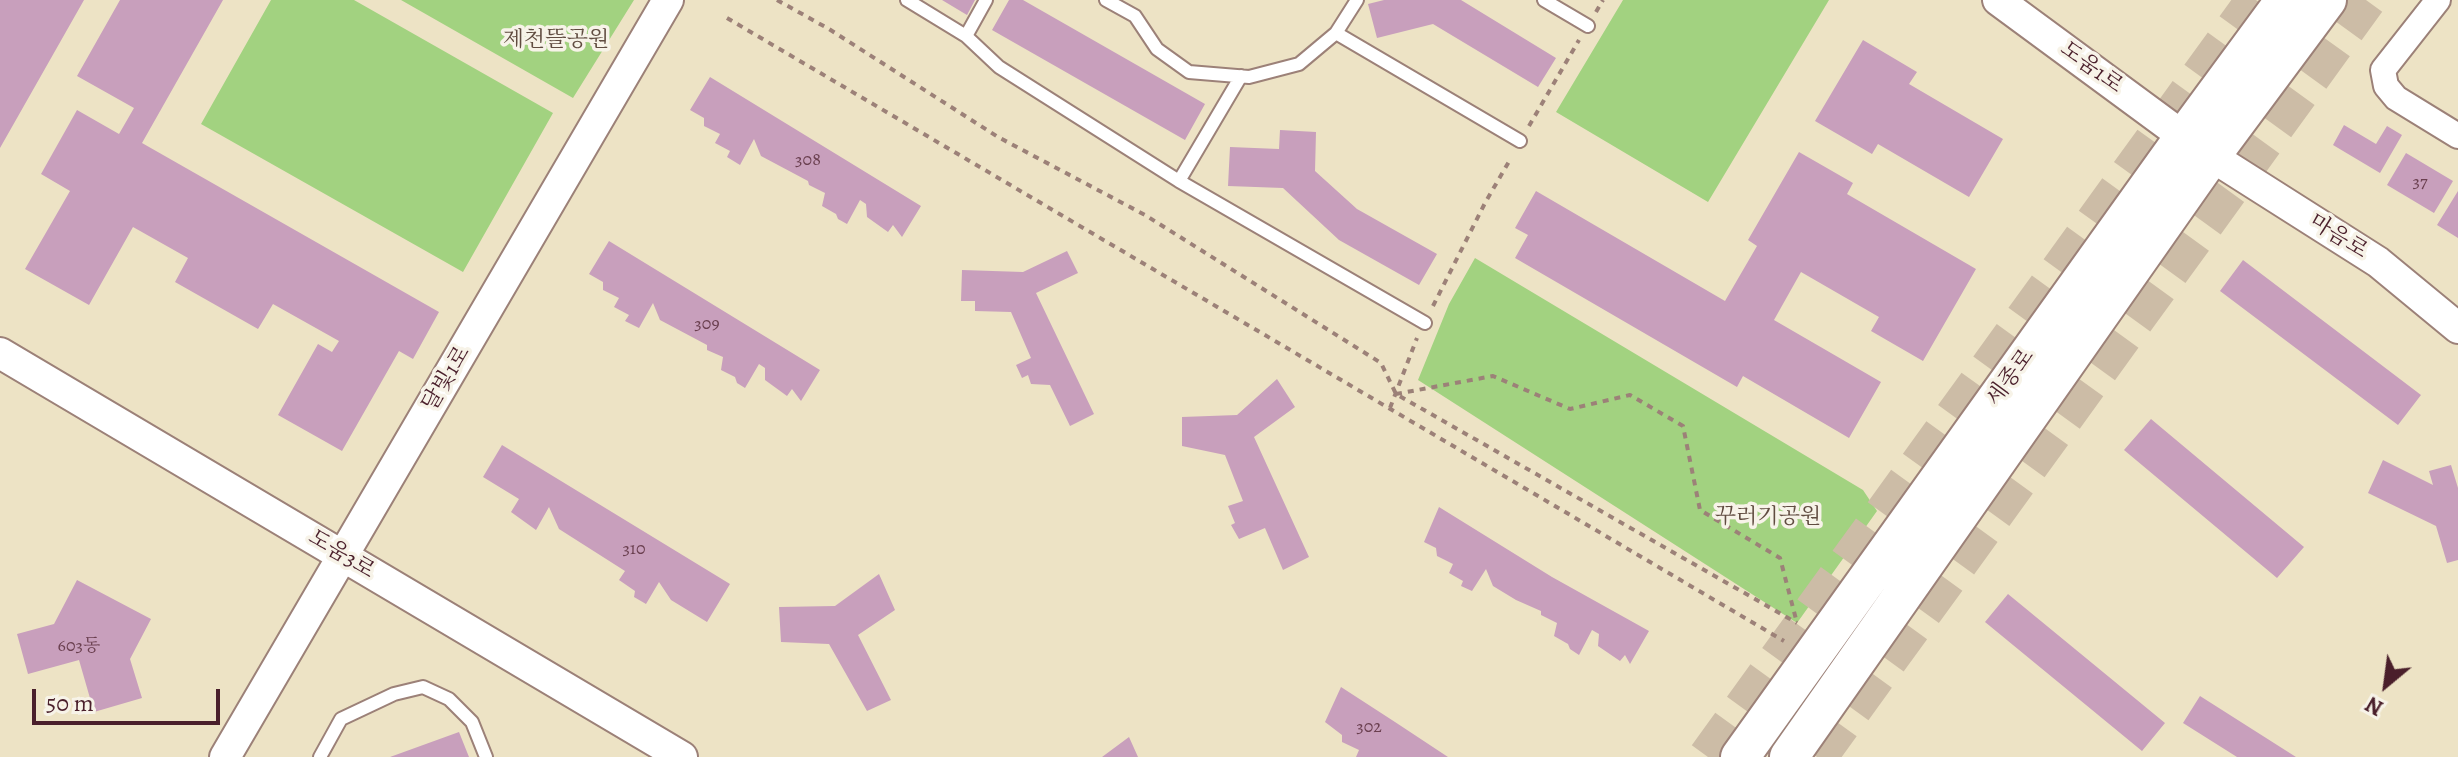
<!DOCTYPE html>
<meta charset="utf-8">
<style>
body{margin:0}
#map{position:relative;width:2458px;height:757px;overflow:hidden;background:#ede3c5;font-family:Alegreya,serif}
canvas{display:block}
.north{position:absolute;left:2346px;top:645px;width:80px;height:80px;-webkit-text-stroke:6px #f7f3e8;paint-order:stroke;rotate:209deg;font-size:22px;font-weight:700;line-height:32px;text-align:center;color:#4a1f2b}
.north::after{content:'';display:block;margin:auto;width:28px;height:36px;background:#4a1f2b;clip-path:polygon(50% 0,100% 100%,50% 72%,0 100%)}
.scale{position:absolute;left:32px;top:689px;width:188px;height:36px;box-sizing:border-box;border:4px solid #4a1f2b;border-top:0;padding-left:10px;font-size:24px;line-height:28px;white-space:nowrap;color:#4a1f2b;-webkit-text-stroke:6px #f7f3e8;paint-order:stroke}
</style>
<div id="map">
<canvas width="2458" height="757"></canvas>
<div class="north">N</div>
<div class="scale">50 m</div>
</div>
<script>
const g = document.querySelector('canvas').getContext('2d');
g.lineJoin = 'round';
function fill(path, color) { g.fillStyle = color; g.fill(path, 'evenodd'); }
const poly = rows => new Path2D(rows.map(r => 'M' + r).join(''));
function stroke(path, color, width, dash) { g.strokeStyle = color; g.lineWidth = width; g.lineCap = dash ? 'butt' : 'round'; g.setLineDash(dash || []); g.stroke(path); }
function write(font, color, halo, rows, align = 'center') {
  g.font = font + ' Alegreya,"Noto Serif KR",serif'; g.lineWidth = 7; g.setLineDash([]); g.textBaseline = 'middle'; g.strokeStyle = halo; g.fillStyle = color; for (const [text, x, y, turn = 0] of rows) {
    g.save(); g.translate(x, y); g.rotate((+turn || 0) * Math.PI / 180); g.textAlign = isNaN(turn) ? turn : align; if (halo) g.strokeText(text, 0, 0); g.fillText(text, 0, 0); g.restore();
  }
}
fill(poly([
 [271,0,354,0,553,113,463,272,201,124],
 [401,0,634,0,573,98],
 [1623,0,1829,0,1708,202,1556,112],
 [1475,258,1863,490,1877,511,1797,623,1418,380,1449,304]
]), '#a2d280');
fill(poly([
 [0,0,84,0,0,148],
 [120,0,223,0,142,143,439,312,413,359,399,351,342,451,278,415,318,344,332,352,339,341,273,304,258,329,175,282,188,258,133,227,89,305,25,269,70,191,41,174,77,110,119,134,134,108,77,76],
 [942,0,975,0,967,15],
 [1009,0,1023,0,1205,104,1185,140,992,30],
 [1384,0,1461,0,1556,58,1538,87,1433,24,1377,38,1368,4],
 [1863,40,1917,72,1909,84,2003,139,1969,197,1878,144,1872,154,1815,121],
 [710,77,921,206,902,237,893,225,888,232,867,217,866,204,860,200,847,224,838,219,836,214,822,206,825,193,809,185,808,181,761,156,754,139,740,165,727,157,730,151,715,143,720,134,704,126,704,118,690,110],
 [2344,125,2376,144,2387,126,2402,135,2380,173,2333,145],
 [1280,130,1316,132,1315,171,1357,209,1437,254,1419,285,1339,240,1283,188,1228,186,1230,147,1279,149],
 [1799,152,1853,183,1847,194,1976,269,1923,361,1871,331,1879,317,1801,272,1774,320,1881,382,1849,438,1743,376,1737,387,1515,258,1528,235,1515,228,1536,191,1725,301,1757,246,1748,240],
 [2406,153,2453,181,2434,213,2387,185],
 [2458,191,2458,238,2437,225],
 [609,241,820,370,801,401,792,389,787,396,765,380,765,368,759,364,745,388,737,383,735,377,721,370,723,357,707,350,707,345,660,320,653,303,639,328,625,321,629,315,614,307,619,298,603,290,603,282,589,274],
 [1067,251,1078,273,1036,293,1094,414,1070,426,1050,385,1031,384,1028,375,1022,378,1016,365,1031,358,1011,312,975,311,975,301,961,301,962,270,1023,272],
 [2243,260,2421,395,2398,425,2220,291],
 [1277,379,1295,407,1254,437,1309,557,1283,570,1265,528,1239,539,1231,525,1235,523,1228,506,1243,501,1225,455,1182,446,1182,417,1237,415],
 [2151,419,2304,547,2277,578,2124,450],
 [502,445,730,584,707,622,671,600,659,582,646,604,634,597,635,591,619,580,625,571,559,529,549,507,536,530,511,512,519,499,483,477],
 [2383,460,2433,485,2429,471,2451,465,2458,488,2458,560,2447,563,2436,526,2368,493],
 [1439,507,1552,577,1649,631,1630,664,1625,655,1620,661,1598,646,1599,634,1592,630,1579,655,1570,649,1568,644,1554,636,1557,623,1541,615,1541,611,1516,600,1493,586,1486,569,1472,591,1461,586,1463,581,1449,573,1453,564,1437,556,1436,548,1424,542],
 [879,574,895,610,858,635,891,700,867,711,829,644,781,642,779,607,835,606],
 [77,580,151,619,130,659,142,698,94,712,79,660,28,674,17,634,54,624],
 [2008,594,2165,723,2142,751,1985,622],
 [1341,687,1395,722,1448,757,1356,757,1359,750,1342,742,1342,735,1325,722],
 [2200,696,2296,757,2237,757,2183,723],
 [459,732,469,757,390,757],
 [1129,737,1138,757,1102,757]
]), '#c89fbc');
stroke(poly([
 [1708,757,2256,0],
 [1817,757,2366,0]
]), '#ccbca6', 40, [40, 20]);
const service = poly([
 [907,0,966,36,999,67,1179,181,1425,323],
 [1106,0,1135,16,1157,49,1189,72,1249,77,1299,64,1336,33,1357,0],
 [1544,0,1588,26],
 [1336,33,1520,141],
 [966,36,986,0],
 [1179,181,1241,76],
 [320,757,341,719,394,694,423,687,449,699,472,722,486,757]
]);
const minor = poly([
 [2438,0,2383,70,2386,86,2396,98,2458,136]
]);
const tertiary = poly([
 [1998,0,2184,137],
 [2211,156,2378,262,2458,328],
 [0,353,682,757],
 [225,757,668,0]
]);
const primary = poly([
 [1740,757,2184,137,2285,0],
 [1789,757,2211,156,2327,0]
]);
stroke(service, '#9c8178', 16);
stroke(minor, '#9c8178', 28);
stroke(tertiary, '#9c8178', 34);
stroke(primary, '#9c8178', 42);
stroke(poly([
 [777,0,829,29,998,137,1145,215,1381,363,1396,394,1797,623],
 [1596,12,1603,0],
 [727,18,1784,641],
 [1529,126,1579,40],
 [1433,306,1485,203,1511,158],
 [1396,394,1493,376,1570,409,1630,395,1683,426,1700,510,1780,558,1797,623],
 [1390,408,1417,338]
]), '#9c8178', 4, [6, 6]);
stroke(service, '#fff', 12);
stroke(minor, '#fff', 24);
stroke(tertiary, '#fff', 30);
stroke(primary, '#fff', 38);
write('18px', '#6a3f4f', null, [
 ["308",808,161],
 ["37",2420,183],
 ["309",707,325],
 ["310",634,550],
 ["603동",79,647],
 ["302",1369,728]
]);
write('22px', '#604c40', '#f7f3e8', [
 ["제천뜰공원",556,41],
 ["꾸러기공원",1768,518]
]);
write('22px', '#4a1f2b', '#f7f3e8', [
 ["도움1로",2091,68,36],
 ["마음로",2338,237,32],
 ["세종로",2011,378,-54],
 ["달빛1로",447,379,-59],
 ["도움3로",341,555,31]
]);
</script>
